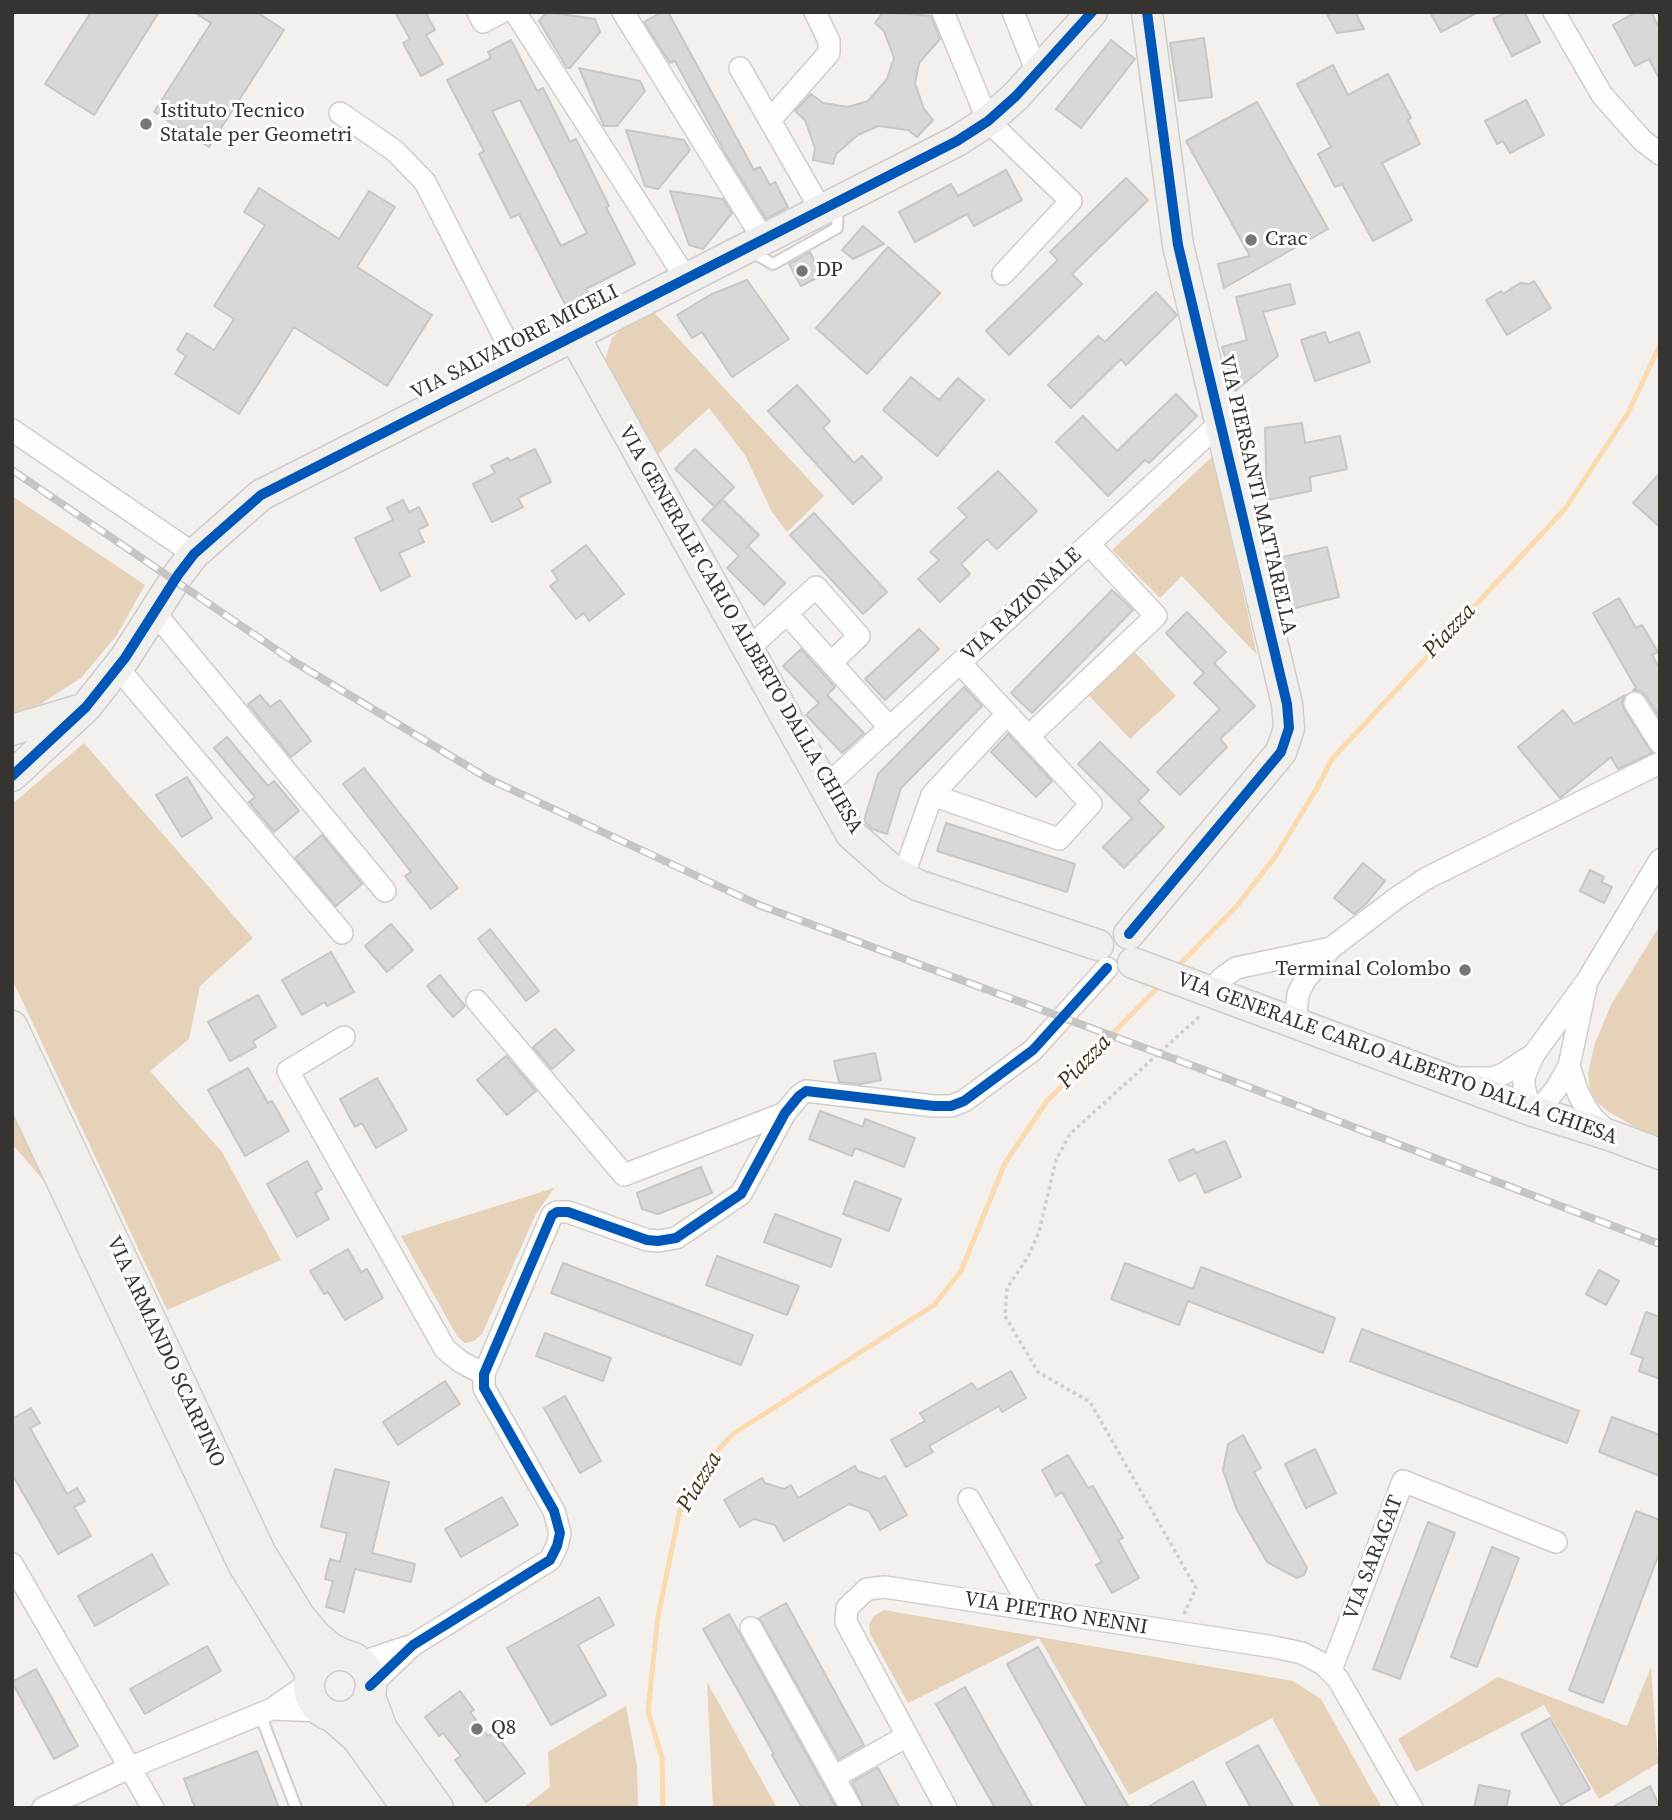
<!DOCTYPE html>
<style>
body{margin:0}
#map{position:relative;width:1672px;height:1820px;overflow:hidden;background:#f3f0ed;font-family:"Source Serif 4",serif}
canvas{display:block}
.frame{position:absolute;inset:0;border:14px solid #363431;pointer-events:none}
</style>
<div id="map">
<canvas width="1672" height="1820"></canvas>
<div class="frame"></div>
</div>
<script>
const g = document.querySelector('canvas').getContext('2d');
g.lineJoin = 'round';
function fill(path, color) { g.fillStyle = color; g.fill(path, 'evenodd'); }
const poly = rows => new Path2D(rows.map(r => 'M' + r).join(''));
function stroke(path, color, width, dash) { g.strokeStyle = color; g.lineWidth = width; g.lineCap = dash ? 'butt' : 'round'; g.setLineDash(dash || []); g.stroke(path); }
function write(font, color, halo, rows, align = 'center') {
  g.font = font + ' "Source Serif 4",serif'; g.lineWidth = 6; g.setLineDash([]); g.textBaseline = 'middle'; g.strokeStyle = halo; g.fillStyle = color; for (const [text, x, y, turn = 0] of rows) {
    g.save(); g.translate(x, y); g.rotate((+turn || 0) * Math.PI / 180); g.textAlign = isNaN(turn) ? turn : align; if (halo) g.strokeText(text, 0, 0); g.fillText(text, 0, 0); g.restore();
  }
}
fill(poly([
 [652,310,824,496,787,532,772,512,745,455,709,408,655,457,604,363,612,338,623,327],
 [1213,456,1257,655,1182,576,1160,598,1112,550],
 [12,496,145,585,117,635,81,678,33,709,12,716],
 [1127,644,1176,696,1130,739,1081,687],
 [84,743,253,938,200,986,189,1039,150,1071,222,1152,281,1260,167,1310,12,979,12,804],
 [1660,925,1660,1142,1606,1110,1596,1101,1590,1090,1588,1073,1595,1043,1611,1005],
 [12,1112,44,1181,12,1144],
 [554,1188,536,1214,482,1334,474,1341,465,1343,457,1336,401,1236],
 [884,1610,1293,1681,1321,1699,1382,1808,1321,1808,1272,1718,1129,1795,1039,1638,908,1703,870,1634,869,1624,874,1616],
 [1651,1667,1658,1763,1599,1799,1544,1705,1416,1772,1398,1739,1498,1677,1627,1726],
 [707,1682,777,1808,713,1808],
 [626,1706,637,1766,638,1808,523,1808,550,1787,548,1752]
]), '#e6d2b9');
stroke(poly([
 [1176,968,1236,907,1275,857,1316,790,1332,759,1565,509,1628,413,1660,345],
 [663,1808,662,1758,648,1711,658,1616,680,1510,706,1463,733,1434,934,1305,961,1271,1005,1163,1047,1101,1162,983]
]), '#fbdaaf', 5);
const building = poly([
 [91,12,159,12,94,115,45,84,91,12],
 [194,12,257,12,284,30,209,147,154,112,211,23,194,12],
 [395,12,425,12,435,30,426,35,443,64,421,76,403,43,410,39,395,12],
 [547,12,595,19,600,32,570,68,567,68,539,21,547,12],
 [662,12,668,12,754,170,760,167,770,185,775,182,788,207,766,219,724,151,675,61,670,63,644,22,662,12],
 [883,12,931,16,940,39,919,63,915,83,924,109,933,120,917,137,908,130,878,126,858,135,836,154,833,164,813,160,815,148,805,120,795,111,811,94,823,103,848,107,868,101,887,79,894,58,884,31,875,23,883,12],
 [1326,12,1355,12,1364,29,1337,33,1326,12],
 [1430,12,1478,12,1441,32,1430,12],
 [1507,12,1524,12,1540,42,1512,56,1493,19,1507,12],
 [1636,12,1651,12,1660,29,1660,80,1649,59,1635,66,1613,25,1636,12],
 [1204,38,1212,97,1179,101,1170,43,1204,38],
 [511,40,537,91,543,88,570,142,576,139,609,206,606,207,635,264,586,289,591,298,568,310,519,214,511,218,479,154,484,151,447,80,491,58,488,52,511,40],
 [520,100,587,233,561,246,492,111,520,100],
 [1111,40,1135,59,1081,128,1056,109,1111,40],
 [1333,65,1348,95,1388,74,1411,118,1408,120,1420,144,1382,163,1412,220,1373,241,1342,184,1335,187,1318,154,1331,147,1297,84,1333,65],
 [579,68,640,81,645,91,617,126,604,126,579,68],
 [1526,100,1544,135,1510,153,1503,141,1497,144,1485,121,1526,100],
 [1257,102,1328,229,1224,288,1218,264,1250,256,1186,141,1257,102],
 [626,130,684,140,690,150,658,189,645,186,626,130],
 [1006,170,1022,200,974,226,967,214,915,242,899,212,951,184,958,196,1006,170],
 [1126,178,1148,200,1072,274,1082,284,1009,355,986,331,1058,260,1050,252,1126,178],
 [259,188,339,239,369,191,395,207,357,267,432,315,387,386,294,327,239,414,175,374,186,356,177,350,187,333,214,350,234,319,214,306,265,225,244,212,259,188],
 [670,191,723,199,732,213,703,249,689,245,670,191],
 [863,226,884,244,853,259,842,250,863,226],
 [888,247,940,293,867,374,816,328,888,247],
 [810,252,822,275,801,286,789,264,810,252],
 [747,280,789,339,732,377,702,332,692,338,677,315,710,295,747,280],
 [1534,281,1551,308,1507,335,1486,300,1501,291,1503,294,1520,283,1529,284,1534,281],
 [1290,284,1295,304,1263,312,1278,356,1235,391,1222,347,1247,340,1236,297,1290,284],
 [1156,292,1177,315,1126,365,1121,359,1071,408,1048,385,1098,336,1105,342,1156,292],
 [1325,332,1329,343,1359,332,1370,362,1315,381,1301,340,1325,332],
 [911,377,939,400,958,378,984,400,937,456,883,410,911,377],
 [797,385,830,421,823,428,854,463,862,456,882,478,853,504,768,411,797,385],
 [1176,394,1197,416,1149,463,1145,460,1108,496,1056,442,1083,416,1117,451,1176,394],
 [1302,423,1305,443,1340,436,1347,469,1310,477,1311,491,1267,500,1265,428,1302,423],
 [535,449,551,482,518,498,523,507,492,522,473,484,495,473,491,466,508,458,510,461,535,449],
 [695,449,734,487,715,507,675,469,695,449],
 [998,471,1037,511,997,549,987,539,961,564,970,574,940,602,918,579,939,560,930,552,967,517,958,508,998,471],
 [1660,473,1660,527,1633,503,1660,473],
 [722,499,759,535,746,548,748,546,785,583,764,605,727,568,739,556,702,520,722,499],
 [403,500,409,512,419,507,428,525,418,530,424,542,399,553,410,576,381,591,355,538,393,520,387,508,403,500],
 [814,513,887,592,863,614,790,535,814,513],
 [586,545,624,594,589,621,584,613,576,619,550,586,558,580,552,571,586,545],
 [1327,547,1339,597,1291,609,1278,558,1327,547],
 [1112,590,1133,610,1032,713,1011,693,1112,590],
 [1619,598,1636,628,1642,625,1658,652,1652,655,1660,669,1660,718,1646,696,1641,691,1633,690,1636,688,1593,613,1619,598],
 [1187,612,1226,652,1214,663,1255,706,1220,739,1227,747,1180,795,1157,772,1220,709,1194,683,1204,673,1166,633,1187,612],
 [919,629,939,649,885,700,865,679,919,629],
 [801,649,835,687,827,695,864,733,842,753,806,715,819,703,783,666,801,649],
 [964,687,982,706,901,788,887,834,872,829,864,821,878,774,964,687],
 [260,695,270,707,280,700,311,741,291,757,248,704,260,695],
 [1625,695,1622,703,1624,709,1652,753,1618,769,1611,757,1560,798,1518,747,1563,710,1574,724,1625,695],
 [1008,734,1052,781,1036,797,991,752,1008,734],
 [227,737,268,786,274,781,299,811,274,832,249,802,255,797,214,748,227,737],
 [1100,742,1149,790,1138,801,1164,827,1124,868,1103,847,1132,818,1078,764,1100,742],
 [364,768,458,888,431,909,405,876,411,872,343,784,364,768],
 [187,777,212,818,182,837,156,795,187,777],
 [946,823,1075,864,1067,892,937,851,946,823],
 [322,835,362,884,336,906,295,858,322,835],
 [1363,863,1385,881,1365,905,1354,914,1334,898,1363,863],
 [1590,870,1604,877,1601,882,1612,887,1604,903,1580,891,1590,870],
 [391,924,413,950,387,972,365,946,391,924],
 [490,929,539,991,526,1001,478,939,490,929],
 [331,952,354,992,327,1006,325,1002,302,1015,282,980,331,952],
 [440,975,465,1006,453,1017,427,986,440,975],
 [258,995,276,1027,253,1041,256,1047,230,1061,208,1022,258,995],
 [555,1029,574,1050,552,1069,533,1047,555,1029],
 [875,1053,881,1080,861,1084,839,1082,834,1061,875,1053],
 [506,1056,536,1091,507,1115,477,1080,506,1056],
 [248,1068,268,1103,272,1101,289,1131,245,1156,208,1090,248,1068],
 [377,1078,407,1130,376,1148,362,1123,355,1127,340,1099,377,1078],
 [820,1111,863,1127,865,1119,915,1138,904,1167,855,1148,852,1156,809,1139,820,1111],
 [1225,1141,1241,1177,1205,1193,1196,1173,1179,1181,1169,1160,1194,1149,1196,1153,1225,1141],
 [307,1161,322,1189,315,1193,329,1219,297,1237,267,1184,307,1161],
 [701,1167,712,1193,658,1214,642,1209,637,1193,701,1167],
 [855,1181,901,1199,889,1231,843,1214,855,1181],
 [775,1214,841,1239,831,1267,764,1242,775,1214],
 [348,1249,361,1272,367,1269,383,1298,345,1320,328,1292,324,1294,310,1271,348,1249],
 [717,1256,799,1286,787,1315,706,1285,717,1256],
 [563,1263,753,1335,741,1365,551,1293,563,1263],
 [1125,1263,1193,1289,1201,1267,1335,1318,1323,1353,1188,1301,1179,1325,1111,1299,1125,1263],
 [1599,1270,1619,1281,1606,1305,1586,1294,1599,1270],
 [1646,1312,1660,1317,1660,1379,1639,1371,1643,1358,1631,1354,1646,1312],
 [1362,1329,1579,1411,1567,1443,1350,1361,1362,1329],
 [545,1333,611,1358,603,1381,536,1356,545,1333],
 [1011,1371,1026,1398,1002,1412,999,1406,929,1446,933,1452,906,1467,891,1440,925,1421,920,1413,972,1383,977,1390,1011,1371],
 [445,1381,460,1404,398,1445,383,1422,445,1381],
 [565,1396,601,1461,580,1473,544,1408,565,1396],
 [31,1408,40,1423,30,1428,67,1494,77,1488,85,1501,74,1507,91,1536,58,1554,12,1474,12,1419,31,1408],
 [1612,1417,1660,1435,1660,1476,1599,1452,1612,1417],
 [1243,1435,1261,1468,1254,1472,1307,1568,1304,1575,1297,1578,1267,1562,1236,1508,1223,1470,1228,1444,1243,1435],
 [1315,1449,1336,1493,1306,1508,1285,1464,1315,1449],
 [1068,1455,1088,1488,1093,1486,1123,1538,1118,1540,1139,1578,1112,1593,1096,1565,1102,1562,1062,1492,1056,1496,1042,1470,1068,1455],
 [855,1466,858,1471,880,1479,885,1476,907,1515,880,1530,869,1511,849,1504,784,1541,775,1525,754,1519,740,1527,724,1500,762,1478,765,1483,784,1489,791,1485,798,1498,855,1466],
 [335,1469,389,1482,372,1553,415,1564,411,1582,355,1569,344,1612,326,1607,333,1581,325,1579,330,1559,340,1562,347,1533,321,1527,335,1469],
 [502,1497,518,1525,461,1557,445,1529,502,1497],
 [1636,1511,1660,1520,1660,1551,1603,1703,1569,1690,1636,1511],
 [1428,1522,1455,1533,1400,1679,1373,1669,1428,1522],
 [1492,1547,1519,1558,1477,1667,1451,1657,1492,1547],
 [152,1554,168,1584,95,1626,78,1596,152,1554],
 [599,1597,614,1625,578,1645,606,1695,551,1725,507,1648,599,1597],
 [786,1603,864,1745,839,1759,759,1618,786,1603],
 [729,1614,740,1634,836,1808,802,1808,772,1755,774,1754,703,1629,729,1614],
 [207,1646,221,1671,145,1714,130,1689,207,1646],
 [1038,1647,1129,1808,1088,1808,1007,1664,1038,1647],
 [36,1669,78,1746,54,1759,12,1682,36,1669],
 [965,1687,1033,1808,995,1808,936,1704,965,1687],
 [460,1691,474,1710,470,1712,488,1736,494,1732,525,1773,486,1802,455,1760,461,1756,443,1733,439,1736,425,1717,460,1691],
 [1550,1718,1590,1789,1561,1805,1521,1734,1550,1718],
 [1258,1745,1294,1808,1251,1808,1226,1763,1258,1745],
 [257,1751,279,1808,195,1808,184,1779,257,1751],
 [877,1768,878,1768,900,1808,864,1808,852,1782,877,1768],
 [1193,1781,1207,1808,1146,1808,1193,1781],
 [1479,1785,1510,1791,1506,1808,1474,1808,1479,1785],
 [1650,1786,1660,1808,1611,1808,1650,1786]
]);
fill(building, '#d9d8d8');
stroke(building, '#c7c7c7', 2);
const lane = poly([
 [750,251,773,264,837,228,838,204],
 [260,1714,296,1808]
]);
const street = poly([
 [478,12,483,22,502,12],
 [515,12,685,277],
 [623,12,763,239],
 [943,12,988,121,1071,201,1003,274],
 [1013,12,1037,72],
 [1554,12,1602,95,1642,140,1660,154],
 [740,68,821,210],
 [340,113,395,151,425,182,518,364],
 [770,120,829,53,829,41,815,12],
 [12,430,194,554],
 [155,613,385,891],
 [787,614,890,728],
 [748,649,816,587,859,636,831,663],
 [117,667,342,933],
 [1635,703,1660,743],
 [1028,737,1156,616,1089,544],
 [824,788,1220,423],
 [932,795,1059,839,1091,804,960,663],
 [903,877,932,795,1007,714],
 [1587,981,1569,1066,1556,1089,1545,1102,1530,1110,1524,1086,1524,1077,1534,1054,1587,981,1660,860],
 [1211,992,1221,979,1236,968,1331,948],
 [477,1001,624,1175,785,1113],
 [1295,1023,1298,994,1305,980,1331,948,1398,897,1427,878,1660,763],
 [344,1037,288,1071,445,1349,461,1362,484,1374],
 [1569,1066,1578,1093,1585,1106,1593,1118,1608,1132],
 [1459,1078,1493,1078,1505,1073,1534,1054],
 [969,1499,1032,1610],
 [12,1564,153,1808],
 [751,1628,851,1808],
 [359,1663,407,1647],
 [1331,1670,1403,1481,1556,1542],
 [370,1686,413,1645,550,1560,557,1546,560,1533,554,1511,484,1388,484,1374,552,1215,557,1212,568,1212,647,1240,658,1241,676,1238,741,1194,785,1113,799,1096,806,1091,934,1106,951,1106,964,1101,1033,1050,1107,968],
 [272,1709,322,1711],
 [834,1777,907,1736],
 [43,1808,129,1768,272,1709,309,1683],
 [946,1808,846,1622,847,1608,867,1589,885,1587,1274,1647,1302,1653,1323,1664,1338,1679,1412,1808]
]);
const secondary = poly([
 [574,336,851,834,893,871,917,885,1098,945],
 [12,730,79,710],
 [12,776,86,707,125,658,178,575,194,554,261,495,957,141,988,121,1016,96,1092,12],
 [1129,934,1281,752,1289,728,1287,704,1178,245,1147,12],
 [1133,963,1530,1110,1612,1136,1660,1154],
 [12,1026,261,1554,300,1617,316,1636,330,1648,346,1656],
 [12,1076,243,1564,311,1673],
 '309 1686a31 31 0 1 1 62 0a31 31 0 1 1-62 0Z',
 [369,1694,382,1729,438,1808],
 [332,1716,357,1738,407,1808]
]);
stroke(lane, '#d0cdca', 14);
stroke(street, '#d0cdca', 24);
stroke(secondary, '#d0cdca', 33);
stroke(poly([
 [1184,1614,1196,1588,1090,1402,1038,1372,1005,1316,1007,1288,1028,1257,1039,1232,1056,1160,1070,1134,1201,1015]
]), '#d1cfcd', 3.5, [3.5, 3.5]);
stroke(lane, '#fdfdfc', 10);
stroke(street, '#fdfdfc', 21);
stroke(secondary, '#f1efec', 30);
const rail = poly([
 [12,470,293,661,489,779,759,905,1196,1067,1660,1244]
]);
stroke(rail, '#c5c5c3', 8);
stroke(rail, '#fff', 5, [16]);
stroke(poly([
 [12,776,86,707,125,658,178,575,194,554,261,495,957,141,988,121,1016,96,1092,12],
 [1129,934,1281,752,1289,728,1287,704,1178,245,1147,12],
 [370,1686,413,1645,550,1560,557,1546,560,1533,554,1511,484,1388,484,1374,552,1215,557,1212,568,1212,647,1240,658,1241,676,1238,741,1194,785,1113,799,1096,806,1091,934,1106,951,1106,964,1101,1033,1050,1107,968]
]), '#0057b8', 10);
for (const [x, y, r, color] of [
 [146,124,7,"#787673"],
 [1251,240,7,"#787673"],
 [802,271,7,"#787673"],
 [1465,970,7,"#787673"],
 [477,1729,7,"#787673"]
]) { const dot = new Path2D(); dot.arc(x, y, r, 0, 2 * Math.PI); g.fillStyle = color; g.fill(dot); stroke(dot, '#fff', 2.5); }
write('21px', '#363431', '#fff', [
 ["Istituto Tecnico",160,112],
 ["Statale per Geometri",160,136],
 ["Crac",1265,240],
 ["DP",816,271],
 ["Terminal Colombo",1451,970,"right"],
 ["Q8",491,1729]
], 'left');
write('21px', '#363431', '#fff', [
 ["VIA SALVATORE MICELI",515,343,-27],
 ["VIA PIERSANTI MATTARELLA",1257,495,77],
 ["VIA RAZIONALE",1022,605,-43],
 ["VIA GENERALE CARLO ALBERTO DALLA CHIESA",740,630,60],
 ["VIA GENERALE CARLO ALBERTO DALLA CHIESA",1397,1059,20],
 ["VIA ARMANDO SCARPINO",165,1352,65],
 ["VIA SARAGAT",1374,1558,-69],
 ["VIA PIETRO NENNI",1056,1614,9]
]);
write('italic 23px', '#433016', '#fff', [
 ["Piazza",1450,631,-47],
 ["Piazza",1085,1062,-46],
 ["Piazza",700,1482,-59]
]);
</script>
